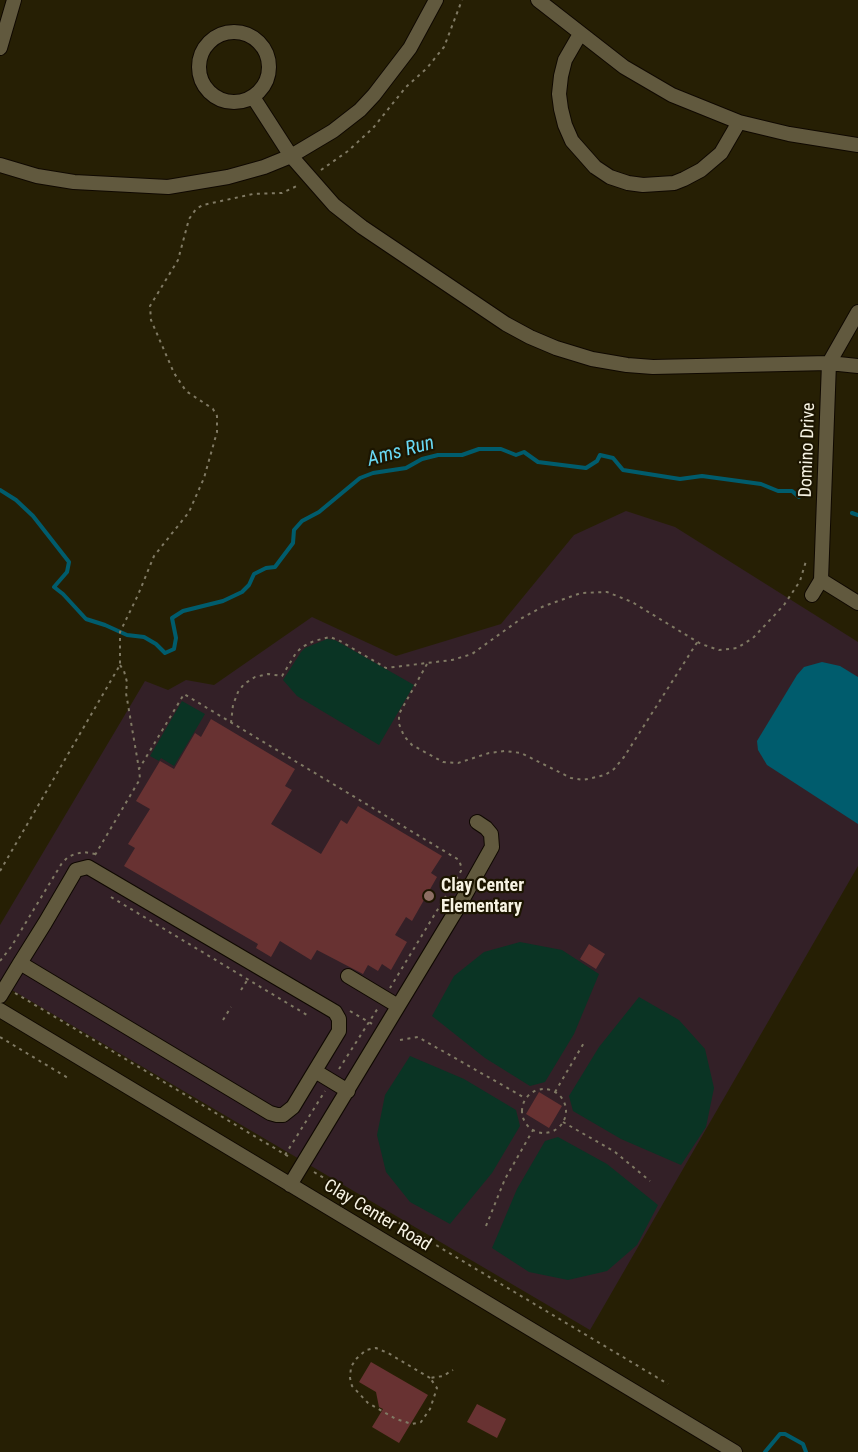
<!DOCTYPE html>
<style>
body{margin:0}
canvas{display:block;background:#261f04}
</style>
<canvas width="858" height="1452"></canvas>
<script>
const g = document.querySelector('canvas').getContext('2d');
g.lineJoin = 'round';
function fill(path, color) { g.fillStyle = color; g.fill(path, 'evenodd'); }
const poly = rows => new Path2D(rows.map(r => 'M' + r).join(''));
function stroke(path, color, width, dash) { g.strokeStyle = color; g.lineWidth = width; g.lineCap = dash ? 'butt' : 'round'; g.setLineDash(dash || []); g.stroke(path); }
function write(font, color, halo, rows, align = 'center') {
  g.font = font + ' "Roboto Condensed",sans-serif'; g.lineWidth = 4.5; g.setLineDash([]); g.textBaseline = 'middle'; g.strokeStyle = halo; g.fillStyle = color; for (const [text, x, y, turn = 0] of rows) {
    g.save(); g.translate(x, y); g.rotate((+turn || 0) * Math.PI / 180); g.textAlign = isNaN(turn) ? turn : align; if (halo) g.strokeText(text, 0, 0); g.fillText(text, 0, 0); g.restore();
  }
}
fill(poly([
 [626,511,675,527,858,642,858,866,590,1330,0,983,0,925,145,681,168,690,186,680,214,685,312,617,396,656,501,624,574,535]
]), '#332027');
fill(poly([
 [327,639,335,640,414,685,379,745,297,696,283,680,301,652,305,648],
 [182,701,205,714,174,766,161,758,159,761,150,756],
 [520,942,562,950,599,974,574,1034,545,1082,530,1086,485,1058,432,1016,454,976,484,952],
 [639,997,679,1020,705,1049,714,1088,706,1127,681,1165,621,1139,573,1111,569,1096,599,1047],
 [410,1056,464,1079,516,1110,520,1126,492,1173,450,1224,410,1202,386,1172,377,1135,385,1095],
 [558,1137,607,1164,658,1205,637,1245,607,1271,568,1280,529,1272,492,1248,517,1189,545,1141]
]), '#0a3424');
fill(poly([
 [822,662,840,666,858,677,858,824,767,765,758,750,757,741,797,675,804,667]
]), '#005c6d');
stroke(poly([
 [0,490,16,500,33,516,69,562,67,572,54,587,63,594,86,619,105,625,127,635,144,637,156,644,165,653,174,649,176,638,172,618,183,611,223,601,242,592,249,585,254,574,266,568,275,567,293,543,294,530,302,521,319,512,360,478,373,473,406,468,422,459,438,455,462,455,479,449,501,449,516,455,524,452,538,462,586,468,597,461,600,455,613,458,623,470,680,479,702,476,761,484,778,491,792,491,799,497],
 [852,513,858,515],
 [765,1452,780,1434,785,1434,803,1444,806,1452]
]), '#005c6d', 4);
fill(poly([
 [211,719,295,769,285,786,292,790,271,824,321,854,341,820,347,824,358,806,442,856,431,873,437,877,412,921,406,917,395,935,407,942,391,970,382,964,378,971,368,965,363,974,317,950,311,960,280,941,271,957,256,948,258,944,124,866,135,848,128,844,150,809,136,801,160,761,174,769,195,733,201,737],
 [589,944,605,954,596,969,580,959],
 [539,1092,562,1106,549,1128,526,1114],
 [371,1362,428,1395,399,1443,372,1427,383,1409,379,1407,376,1392,359,1382],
 [477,1404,506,1419,497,1438,467,1422]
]), '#683232');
const minor = poly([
 [538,0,624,67,672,95,739,122,789,134,858,145],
 '199 67a35 35 0 1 1 70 0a35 35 0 1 1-70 0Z',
 [580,34,565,60,561,76,559,94,561,109,565,125,572,141,595,167,610,177,628,183,643,185,674,183,684,179,701,170,721,153,739,122],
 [0,48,14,0],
 [253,97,291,156,334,205,362,227,506,324,530,337,556,348,592,359,627,365,653,367,829,363,858,366],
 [0,165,37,176,74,182,168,187,228,177,264,167,291,156,333,131,360,110,374,95,410,48,436,0],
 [821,580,858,603],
 [812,595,821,580,829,363,858,312],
 [348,976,398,1006],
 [0,996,20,963,45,923,72,877,76,870,88,867,335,1012,339,1019,339,1031,293,1107,283,1115,277,1115,270,1113,20,963],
 [0,1010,735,1452],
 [315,1071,348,1091],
 [290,1185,460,904,492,847,491,834,486,828,477,822]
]);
stroke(minor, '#0f0800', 16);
stroke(poly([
 [321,170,348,151,373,128,406,87,427,68,444,47,462,0],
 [427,664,399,714,399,724,404,736,412,745,443,762,458,763,489,753,505,751,521,753,571,778,583,780,605,775,614,769,624,757,698,641],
 [120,665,124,671,127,682,126,693,139,769],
 [231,723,233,705,238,692,244,684,255,677,268,674,282,676,296,653,302,647,314,641,330,637,340,641,386,668,452,660,472,654,522,618,544,606,581,593,607,592,632,602,701,644,719,650,737,648,753,638,784,605,800,581,806,561],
 [95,855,140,779,139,769,184,694,459,860,461,866,461,871,390,988],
 [0,871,120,665,120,632,138,595,154,556,189,512,204,478,217,432,217,416,213,409,186,391,174,373,151,320,150,306,178,260,189,219,196,209,203,205,253,194,282,193,299,185],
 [111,897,307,1015,309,1013],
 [0,961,11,947,62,863,68,857,75,854,84,852,95,854],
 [241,990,248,979],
 [15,993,291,1158],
 [350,1011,374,1025],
 [223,1020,231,1007],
 [0,1037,68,1078],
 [400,1040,418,1037,525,1098],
 [339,1069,378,1008],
 '522 1111a22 22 0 1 1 44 0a22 22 0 1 1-44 0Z',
 [555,1092,585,1041],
 [563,1122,615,1152,650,1181],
 [285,1155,325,1091],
 [314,1172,668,1384],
 [486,1226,505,1179,533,1130],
 [430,1378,388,1353,376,1348,366,1350,356,1359,351,1367,350,1378,352,1386,368,1403,396,1419,412,1424,421,1422,430,1409,437,1388,430,1378,443,1376,453,1370]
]), '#807a64', 2, [3, 4.5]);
stroke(minor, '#61593e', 14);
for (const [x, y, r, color] of [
 [429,896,6,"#8d6e63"]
]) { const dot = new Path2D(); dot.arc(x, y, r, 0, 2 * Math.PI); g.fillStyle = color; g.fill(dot); stroke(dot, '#1c1500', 2); }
write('18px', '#f7f3e3', '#1c1500', [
 ["Domino Drive",808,450,-88],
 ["Clay Center Road",377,1216,31]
]);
write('bold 18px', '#f7f3e3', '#1c1500', [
 ["Clay Center",441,886],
 ["Elementary",441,907]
], 'left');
write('italic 20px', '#68d8f3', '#1c1500', [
 ["Ams Run",401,452,-15]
]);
</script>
